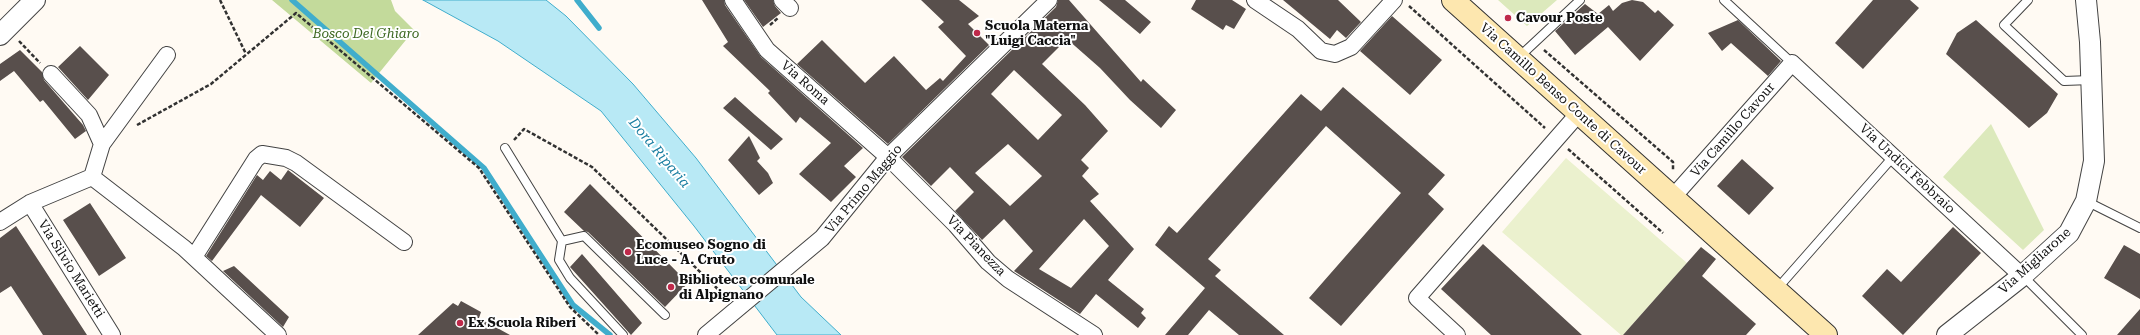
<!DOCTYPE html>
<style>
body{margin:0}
canvas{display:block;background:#fffaf3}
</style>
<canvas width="2140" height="335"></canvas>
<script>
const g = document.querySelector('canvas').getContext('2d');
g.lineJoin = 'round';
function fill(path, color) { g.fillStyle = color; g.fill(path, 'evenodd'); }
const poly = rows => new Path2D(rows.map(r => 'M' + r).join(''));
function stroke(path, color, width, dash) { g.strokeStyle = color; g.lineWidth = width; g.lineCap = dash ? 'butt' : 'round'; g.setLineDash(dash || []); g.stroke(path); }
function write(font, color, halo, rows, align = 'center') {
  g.font = font + ' "Roboto Serif",serif'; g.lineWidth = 4; g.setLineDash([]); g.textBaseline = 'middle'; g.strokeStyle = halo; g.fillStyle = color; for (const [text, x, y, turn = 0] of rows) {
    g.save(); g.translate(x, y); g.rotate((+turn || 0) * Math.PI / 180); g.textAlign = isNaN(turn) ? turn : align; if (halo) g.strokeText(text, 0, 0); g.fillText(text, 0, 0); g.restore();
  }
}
fill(poly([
 [1498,0,1557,0,1527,26],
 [1991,124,2044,230,2023,250,1943,177]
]), '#dce9bc');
fill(poly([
 [272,0,391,0,395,11,414,30,371,83]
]), '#c3da9b');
fill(poly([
 [1566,158,1687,263,1623,335,1621,335,1502,232]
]), '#ebf1ce');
const water = poly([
 [423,0,546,0,566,16,633,84,696,158,801,297,841,335,777,335,694,226,601,111,498,41,423,0]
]);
fill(water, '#b8e9f5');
stroke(water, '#40adcc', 1);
stroke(poly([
 [292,0,484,168,573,305,610,335],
 [577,0,599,28]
]), '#40adcc', 5.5);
fill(poly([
 [702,0,724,0,725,5,761,57,863,148,844,166,856,177,831,202,799,174,831,143,800,117,796,123,768,93,770,91,723,46,728,42],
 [744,0,773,0,775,6,781,13,763,27],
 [921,0,959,0,979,16,968,24,989,45,888,144,797,64,822,40,865,83,894,56,926,90,940,78,943,81,966,56,938,27,944,22],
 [1058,0,1069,0,1141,82,1143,79,1176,110,1161,128,1130,100,1100,68,1067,39,1042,64,1085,105,1108,131,1081,160,1089,168,1082,176,1099,194,1090,201,1134,249,1108,280,1144,309,1141,313,1146,318,1138,328,1096,294,1080,314,1014,271,1033,251,1004,219,982,240,955,211,974,192,950,167,931,186,902,157,1056,7],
 [1014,70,1062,115,1038,140,991,94],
 [1008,144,1042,176,1010,206,975,173],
 [1084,219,1109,246,1071,288,1039,269],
 [1099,0,1125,0,1151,22,1140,34],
 [1196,0,1232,0,1246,9,1234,29,1226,25,1223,30,1191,9],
 [1283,0,1338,0,1361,22,1346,38,1337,30,1330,39],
 [1632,0,1643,2,1655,13,1658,10,1674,25,1640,61,1608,27,1575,55,1555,31,1585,4,1598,14,1609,5,1613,11,1622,3],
 [1873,0,1910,0,1919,8,1863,69,1835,43],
 [1392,16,1442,60,1410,95,1360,51],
 [1738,20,1781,61,1768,76,1731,43,1722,51,1708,33],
 [1976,20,2058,94,2047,113,2029,128,1946,54,1957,33],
 [80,46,109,75,88,100,58,67],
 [20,50,42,72,44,80,83,125,86,131,75,139,43,100,40,102,14,71,0,81,0,64],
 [1343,87,1445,175,1428,194,1444,209,1341,326,1309,298,1401,193,1326,126,1208,259,1221,270,1215,276,1284,335,1239,335,1209,310,1188,335,1165,335,1205,288,1155,245,1169,226,1177,233,1301,94,1321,111],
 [735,97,755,115,783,139,771,150,723,108],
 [749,136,760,158,757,161,768,173,773,183,759,195,728,160],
 [1742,159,1774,188,1749,215,1717,186],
 [288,170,324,198,300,227,261,195,212,261,206,256,257,175,263,180,270,171,281,180],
 [590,184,688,283,665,307,588,232,584,231,564,212],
 [90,203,126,258,99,276,63,220],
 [16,226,87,335,43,335,11,286,0,293,0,238],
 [1953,227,1981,253,1903,335,1862,296,1887,269,1901,282],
 [1483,244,1582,335,1491,335,1441,289],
 [2124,245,2140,254,2140,299,2104,278],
 [1701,247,1716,259,1702,276,1756,324,1746,335,1623,335],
 [582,254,642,323,631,335,570,267],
 [234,266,289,317,283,327,223,271],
 [461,301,481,312,479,318,510,335,418,335,453,303,458,306],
 [2140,309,2140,335,2117,335]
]), '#584f4c');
const service = poly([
 [1724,0,1792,63],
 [2028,0,2004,25,2064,81,2091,80],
 [1518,58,1580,0],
 [505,148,562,241,559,260,570,278,623,335],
 [2086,201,2140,228],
 [562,241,584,236,665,315],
 [2023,276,2082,335],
 [1776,290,1893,157]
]);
const minor = poly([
 [733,0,767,50,888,157,956,225,988,262,1008,279,1094,335],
 [782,0,790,8],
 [1255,0,1298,29,1321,51,1335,54,1351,47,1394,0],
 [51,74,89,115,102,144],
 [92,177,184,248,278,335],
 [92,177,102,144,167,55],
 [1673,197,1792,63,2022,276],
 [30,203,112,335],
 [0,222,30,203,92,177],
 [194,257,256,159,262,154,286,158,296,163,404,242],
 [706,335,822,238,888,157,1049,0],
 [1457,335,1417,298,1579,113]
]);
const tertiary = poly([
 [0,35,35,0],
 [1947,335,2022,276,2069,233,2086,201,2094,161,2090,42,2086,0]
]);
const secondary = poly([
 [1453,0,1826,335]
]);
stroke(service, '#434343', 10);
stroke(minor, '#434343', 18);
stroke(tertiary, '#434343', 22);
stroke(secondary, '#323232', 24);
stroke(poly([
 [220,0,246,54],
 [1409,6,1545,128],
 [770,25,778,18],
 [19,41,40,63],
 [1544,50,1673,162,1673,171],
 [137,125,211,84,296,13,479,168,570,307,599,335],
 [514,140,524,129,592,167,726,297],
 [1568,149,1663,233]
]), '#323232', 2.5, [4, 2]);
stroke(service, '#fff', 8);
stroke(minor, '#fff', 16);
stroke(tertiary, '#fff', 20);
stroke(secondary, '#fde7af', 22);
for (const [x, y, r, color] of [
 [1508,18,4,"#bf294a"],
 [977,33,4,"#bf294a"],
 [628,252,4,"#bf294a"],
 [671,287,4,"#bf294a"],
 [460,323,4,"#bf294a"]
]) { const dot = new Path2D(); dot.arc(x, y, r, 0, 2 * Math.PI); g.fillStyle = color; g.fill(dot); stroke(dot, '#fff', 1.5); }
write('bold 13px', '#101010', '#fff', [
 ["Cavour Poste",1516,18],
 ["Scuola Materna",985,26],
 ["\"Luigi Caccia\"",985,41],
 ["Ecomuseo Sogno di",636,245],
 ["Luce - A. Cruto",636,260],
 ["Biblioteca comunale",679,280],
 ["di Alpignano",679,295],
 ["Ex Scuola Riberi",468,323]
], 'left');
write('italic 13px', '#3b6720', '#fff', [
 ["Bosco Del Ghiaro",366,34]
]);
write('13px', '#101010', '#fff', [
 ["Via Roma",805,83,41],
 ["Via Camillo Benso Conte di Cavour",1563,99,42],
 ["Via Camillo Cavour",1733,130,-49],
 ["Via Undici Febbraio",1907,169,43],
 ["Via Primo Maggio",864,189,-50],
 ["Via Pianezza",976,246,46],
 ["Via Migliarone",2035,261,-42],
 ["Via Silvio Marietti",71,269,58]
]);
write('italic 14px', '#1a7ea1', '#fff', [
 ["Dora Riparia",659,153,50]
]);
</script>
